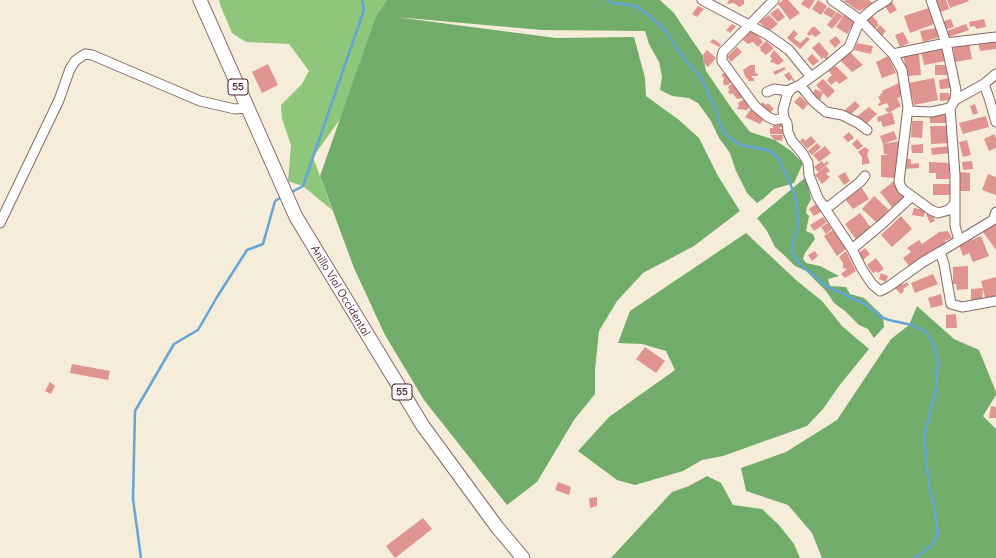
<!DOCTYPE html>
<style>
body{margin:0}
canvas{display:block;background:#f5edda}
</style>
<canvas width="996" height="558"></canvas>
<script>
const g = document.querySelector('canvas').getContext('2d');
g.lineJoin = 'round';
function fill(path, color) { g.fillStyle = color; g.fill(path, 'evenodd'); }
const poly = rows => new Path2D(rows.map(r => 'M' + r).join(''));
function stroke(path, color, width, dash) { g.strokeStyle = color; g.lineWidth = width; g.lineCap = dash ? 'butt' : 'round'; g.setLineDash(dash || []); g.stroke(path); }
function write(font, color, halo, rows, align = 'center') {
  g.font = font + ' Delius,sans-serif'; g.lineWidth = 3; g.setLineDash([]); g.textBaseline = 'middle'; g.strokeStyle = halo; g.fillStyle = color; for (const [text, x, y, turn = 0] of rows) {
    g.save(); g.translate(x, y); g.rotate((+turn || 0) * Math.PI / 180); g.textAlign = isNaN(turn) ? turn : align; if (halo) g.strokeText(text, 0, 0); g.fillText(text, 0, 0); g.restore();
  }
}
fill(poly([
 [219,0,387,0,376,16,343,115,313,157,332,210,303,186,288,181,291,145,282,119,281,105,302,84,309,71,289,44,246,42,232,33,221,7]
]), '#8ec77b');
fill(poly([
 [387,0,660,0,674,13,688,34,703,56,706,71,732,109,750,132,775,140,791,151,803,163,794,183,774,189,763,199,757,203,747,193,736,171,730,153,719,138,711,121,698,103,689,98,672,96,660,90,662,77,659,62,649,44,645,31,542,30,395,17,556,38,634,37,645,78,646,96,679,120,699,138,718,176,740,211,694,246,643,273,617,301,599,331,595,370,595,394,574,420,537,482,507,505,424,400,385,335,354,268,320,176,376,16],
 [806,177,811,199,807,207,806,213,809,216,806,231,813,234,815,239,805,253,803,259,806,263,820,266,839,276,828,279,830,286,846,287,850,294,864,298,883,316,884,327,874,338,868,329,859,325,845,311,834,303,826,291,806,271,795,266,785,256,775,247,767,231,757,218],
 [746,233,796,280,822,301,842,326,869,349,839,386,823,409,807,426,723,456,702,460,683,471,635,485,617,480,578,451,609,417,675,370,666,351,642,344,618,343,630,311],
 [917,306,954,339,979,350,996,392,996,395,983,416,996,429,996,558,822,558,812,533,788,505,746,491,741,468,786,452,837,420,891,339,909,325],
 [707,476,721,483,733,505,762,509,779,525,794,544,800,558,611,558,672,492,689,486]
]), '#72ac6b');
stroke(poly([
 [607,0,612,3,636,6,650,16,666,32,686,61,699,75,706,87,709,96,716,110,721,128,726,135,740,145,763,149,772,152,779,159,788,178,794,193,797,206,798,227,792,242,792,252,799,263,828,287,865,304,881,317,889,320,912,325,926,332,933,343,938,359,936,389,925,433,925,447,929,487,934,504,938,534,931,546,915,558],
 [290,193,303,186,364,10,362,0],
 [141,558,133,499,135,411,174,344,198,330,217,297,247,250,263,244,275,201,282,197]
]), '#64a4d7', 2.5);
fill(poly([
 [729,0,744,0,744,4,739,7,734,3,727,4],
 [783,0,788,0,800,13,790,20,778,4],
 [804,0,815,0,809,9,801,4],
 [818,0,827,6,821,15,812,9],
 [845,0,869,0,873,4,859,11,844,1],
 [933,0,946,0,949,9,938,13],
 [947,0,968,0,969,1,950,8],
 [892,2,897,10,890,14,885,6],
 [698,6,704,9,697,17,692,14],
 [828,7,836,12,832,18,823,13],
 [778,8,785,17,778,22,770,14],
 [929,8,934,24,910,33,904,16],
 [837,12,843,16,832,29,827,25],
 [769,15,778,24,769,31,759,22],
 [844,15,855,21,847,34,836,27],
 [871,15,878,22,877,23,879,25,874,29,864,22],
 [951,19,954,27,944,30,941,22],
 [984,19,986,27,976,29,975,26,970,27,969,22],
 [732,24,736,26,730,33,726,30],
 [966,24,969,30,949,37,947,31],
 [880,25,886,31,881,37,875,31],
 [812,27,815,27,821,33,815,37,812,34,809,36,807,34],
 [753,28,761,35,759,37,763,42,758,47,753,42,748,44,743,40],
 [936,28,940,37,923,42,920,31],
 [794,30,798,34,794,38,800,43,807,37,810,39,800,49,787,38],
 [903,32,909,43,900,47,895,35],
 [836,36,841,42,835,48,829,41],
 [713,39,721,44,719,47,710,42],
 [996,40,996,49,980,51,978,42],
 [766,41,774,48,766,55,760,50,761,49,760,47],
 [819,42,829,54,827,56,829,58,826,60,824,57,822,59,812,48],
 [857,43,873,46,871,54,854,50],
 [969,43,972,59,955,62,953,45],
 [944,46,946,61,924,65,921,51],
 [737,47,742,52,731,62,727,57],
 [707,50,716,58,708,67,702,61,704,58,703,55],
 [774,50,784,61,778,65,774,63,774,62,772,63,770,61,772,59,770,56],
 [849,51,863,65,852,72,840,60],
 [812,54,819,61,813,66,807,59],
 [919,54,921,75,908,76,903,56],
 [888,56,896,73,882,78,876,62],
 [268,64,278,85,262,93,252,72],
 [750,65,755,65,755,73,758,74,758,76,752,76,752,78,754,78,754,81,748,81,748,78,747,79,745,76,743,70],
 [935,65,948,65,949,75,935,75],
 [836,66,848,78,839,84,836,81,831,85,827,80,832,75,828,70],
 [784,67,786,69,775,75,773,72],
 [727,71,734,80,728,85,724,85,723,83,724,78,721,75],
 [789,72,795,81,793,81,792,79,789,81,784,75],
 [934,78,938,100,914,105,909,83],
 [949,78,950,88,940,89,939,80],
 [823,79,835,91,828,98,823,93,820,100,812,96,815,89,822,92,816,85],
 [735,81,743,93,743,98,737,99,732,93,730,95,728,91,730,90,728,87],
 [899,83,905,95,897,98,901,106,888,113,885,109,889,107,887,103,879,106,878,104,881,102,878,97,881,95,880,94,883,93,882,91],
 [940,93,949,93,950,100,940,101],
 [800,96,808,104,803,110,794,102],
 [744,99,745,99,747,103,748,102,749,108,746,110,737,109,738,107,739,107,738,103],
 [855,101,860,106,850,115,845,110],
 [763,102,766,105,768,103,774,109,768,114,759,106],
 [975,104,978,113,973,115,970,106],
 [869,107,877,114,864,126,856,117],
 [751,109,764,119,760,124,745,117],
 [892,112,895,124,883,127,881,121,878,122,877,117],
 [930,112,947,112,947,123,930,123],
 [986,116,989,127,963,134,959,123],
 [912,121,923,121,922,138,911,137],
 [773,123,782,123,783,127,780,127,780,129,783,129,783,134,770,134,770,128,773,128],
 [930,126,950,126,951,143,931,144],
 [894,131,897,139,883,144,900,141,896,178,881,177,881,155,889,155,884,154,883,144,880,136],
 [849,132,854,138,848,142,843,137],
 [994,134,996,138,996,148,989,151,984,139],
 [770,135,783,135,782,141,775,140],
 [811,136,816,142,807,149,800,141,803,138,805,141],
 [857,139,863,146,858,150,852,144],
 [967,140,971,155,963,157,959,142],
 [817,143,821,147,812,155,808,151],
 [923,144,923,153,912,153,911,145],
 [825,146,831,153,819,162,813,155],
 [951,146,951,153,932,155,931,148],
 [865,147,869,150,867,155,870,163,862,165,862,157,858,152],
 [907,159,911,159,911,164,919,163,919,168,903,169,903,164,907,164],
 [822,161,824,164,827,161,829,163,818,172,814,167],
 [972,161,973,169,963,170,962,162],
 [929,162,950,163,949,179,936,179,936,173,929,173],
 [826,166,830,171,826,174,830,177,822,184,815,175],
 [845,172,850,181,844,185,838,176],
 [959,172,970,173,970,191,958,191],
 [988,174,996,177,996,195,982,190],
 [894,181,906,196,892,207,880,192],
 [933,184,950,184,950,195,933,195],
 [862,188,869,199,853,209,845,199],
 [874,196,889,210,877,223,862,209],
 [816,204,821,212,814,216,809,209],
 [914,208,925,210,924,217,912,215],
 [931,212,935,221,930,223,926,214],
 [860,213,872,229,857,241,845,224],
 [901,216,912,229,892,247,881,235],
 [823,217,827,222,814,231,810,225],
 [828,223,832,229,826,234,821,227],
 [995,224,996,226,996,250,983,232],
 [833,230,846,249,837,256,824,236],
 [948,231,952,238,945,241,946,245,909,266,903,258,911,252,907,248,919,240,922,244,939,232],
 [981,236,989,256,973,262,969,253,963,256,959,245],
 [865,248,870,254,863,260,857,254],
 [815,251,818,256,812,261,808,255],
 [846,251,856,271,845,278,841,274,847,269,843,268,843,263,839,257],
 [876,258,884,269,878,273,877,271,873,273,867,265],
 [968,266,968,289,957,290,956,284,953,284,953,267],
 [881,273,888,276,886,282,879,279],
 [933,274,938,284,915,293,911,283],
 [996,277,996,298,986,301,981,281],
 [907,282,909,285,903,289,904,291,901,294,895,288,901,283,903,285],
 [983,288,982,303,971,302,971,289],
 [941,294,943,305,931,308,928,298],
 [956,314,957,328,946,328,946,315],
 [645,347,665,361,656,373,636,359],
 [72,364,110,371,108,380,70,373],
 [50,382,55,386,51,394,45,391],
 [991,406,996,407,996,418,989,418],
 [558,482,571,487,569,495,555,490],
 [597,497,597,506,590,508,589,498],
 [423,518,432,529,395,558,386,546]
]), '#df9490');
const minor = poly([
 [702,0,768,35,789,50,811,77],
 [774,0,723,52,722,56,722,61,755,106,768,117,775,120,784,118],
 [832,0,860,20,893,54,902,70,908,107,899,182,902,189,931,210,938,213,949,210,955,203,955,175,950,108,955,100],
 [887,0,874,8,860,20,849,47,825,67,800,85,791,89,787,95,783,110,784,118,787,123,788,132,792,141,803,154,808,163,809,175,818,198,852,249,862,269,872,284,880,291,888,287,923,262,940,252,944,264,951,304,962,307,968,306,996,301],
 [931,0,946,43,956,90,955,100,984,84,989,98,996,122],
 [893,54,946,43,996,37],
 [984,84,996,74],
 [800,85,813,101,826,112,842,115,858,123,867,130],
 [767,92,774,89,789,91],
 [908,111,931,112,950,108],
 [955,203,955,226,959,240],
 [824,207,831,205,841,197,860,182,865,176],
 [0,223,59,100,70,69,75,61,85,54,92,55,200,101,235,109,247,108],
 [852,249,882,224,912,196],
 [940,252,993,220,996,212]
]);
const highway = poly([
 [200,0,296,217,423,426,497,527,523,558]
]);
stroke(minor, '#866768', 11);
stroke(highway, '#866768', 15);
stroke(minor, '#fff', 9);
stroke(highway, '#fff', 13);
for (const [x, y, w] of [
 [238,87,20],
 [402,392,20]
]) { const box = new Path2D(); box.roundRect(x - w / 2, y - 8, w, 16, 3); g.fillStyle = '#fff'; g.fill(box); stroke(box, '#4a1f2b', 1); }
write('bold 10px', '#4a1f2b', null, [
 ["55",238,87],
 ["55",402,392]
]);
write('11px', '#4a1f2b', '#fff', [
 ["Anillo Vial Occidental",340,291,59]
]);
</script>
